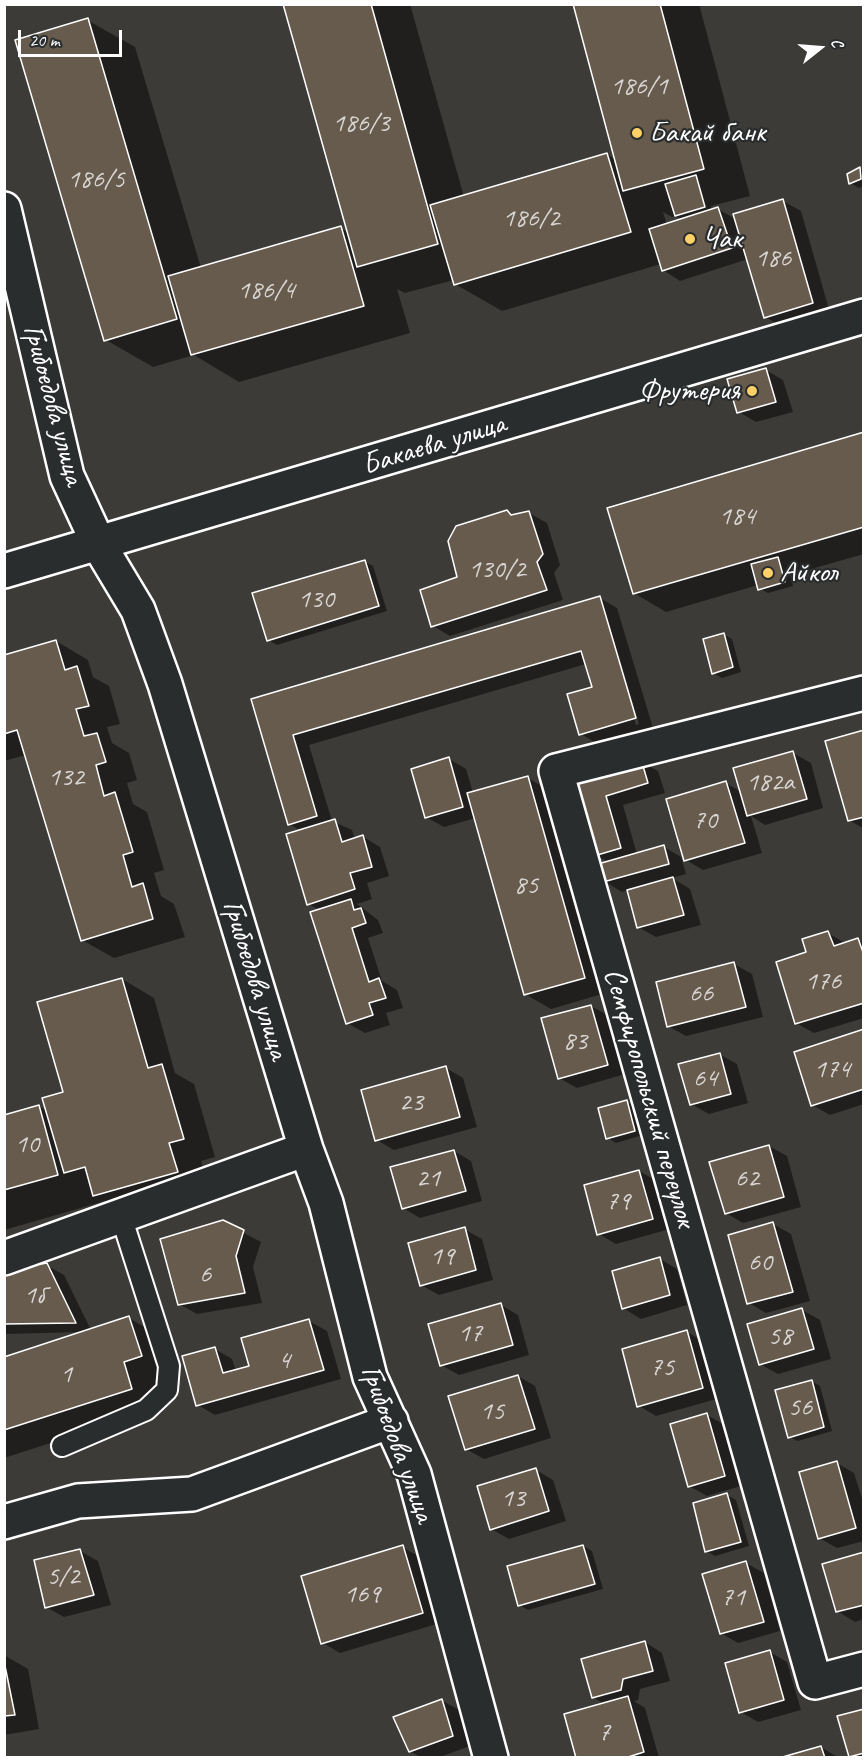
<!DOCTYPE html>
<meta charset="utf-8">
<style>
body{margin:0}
#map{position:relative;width:868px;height:1762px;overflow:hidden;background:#3c3b38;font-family:Caveat,sans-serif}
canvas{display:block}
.frame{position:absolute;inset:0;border:6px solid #fff;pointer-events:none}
.north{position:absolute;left:790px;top:18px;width:60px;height:60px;-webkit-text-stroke:4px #2a2d2e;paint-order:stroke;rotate:73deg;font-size:16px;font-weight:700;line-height:24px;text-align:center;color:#fff}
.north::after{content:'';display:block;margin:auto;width:21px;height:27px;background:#fff;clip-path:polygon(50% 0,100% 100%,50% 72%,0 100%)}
.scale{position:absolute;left:18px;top:30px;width:104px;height:27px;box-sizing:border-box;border:3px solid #fff;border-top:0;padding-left:8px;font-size:18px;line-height:21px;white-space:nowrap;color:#fff;-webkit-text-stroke:4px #2a2d2e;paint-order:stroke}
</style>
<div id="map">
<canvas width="868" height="1762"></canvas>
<div class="frame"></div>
<div class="north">С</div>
<div class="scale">20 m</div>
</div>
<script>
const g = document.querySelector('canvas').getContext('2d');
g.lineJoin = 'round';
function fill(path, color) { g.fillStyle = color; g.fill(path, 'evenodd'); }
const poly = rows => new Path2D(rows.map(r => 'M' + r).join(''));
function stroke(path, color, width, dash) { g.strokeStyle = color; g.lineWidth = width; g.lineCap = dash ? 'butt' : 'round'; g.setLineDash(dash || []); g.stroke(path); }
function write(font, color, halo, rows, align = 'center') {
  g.font = font + ' Caveat,sans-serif'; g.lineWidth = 4.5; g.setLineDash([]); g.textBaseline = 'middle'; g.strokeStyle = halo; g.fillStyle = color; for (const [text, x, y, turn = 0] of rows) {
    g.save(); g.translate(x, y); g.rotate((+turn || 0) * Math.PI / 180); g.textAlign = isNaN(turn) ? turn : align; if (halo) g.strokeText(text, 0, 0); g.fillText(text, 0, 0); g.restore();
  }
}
fill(poly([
 [285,4,410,4,464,197,607,154,616,160,575,4,699,4,750,196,711,206,712,211,718,209,737,220,783,201,801,211,830,313,783,327,765,317,748,259,680,281,663,270,661,264,502,311,455,284,454,280,405,293,397,289,410,333,239,382,194,355,153,367,106,340,87,20,135,47,201,268,340,228,349,233],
 [663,212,672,217,676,216,683,220,667,225],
 [860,169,864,171,864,186,859,188,850,183,848,175],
 [766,370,783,380,793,412,756,422,739,412],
 [864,434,864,554,790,575,793,586,768,593,760,589,758,585,666,612,634,593],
 [507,512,514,516,529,513,547,523,560,565,554,573,563,600,450,636,433,626],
 [364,561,373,566,387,611,277,645,268,640],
 [600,598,617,608,653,728,598,744,581,734,593,688,586,664,309,745,332,821,352,830,355,839,362,836,380,847,389,876,367,883,372,899,357,904,378,920,383,933,368,938,382,981,397,990,403,1008,386,1013,390,1025,365,1033,347,1023,320,910,308,904,301,831,289,824,253,700],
 [602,610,605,610,639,724,636,725],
 [723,634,732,639,741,672,722,678,713,673],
 [56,641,88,660,93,677,109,686,120,724,107,727,112,743,129,753,137,780,127,783,133,804,147,812,164,870,154,873,161,896,174,904,185,937,114,958,82,940,26,755,4,761,4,657],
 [864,732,864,829,849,820],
 [793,753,811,763,823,808,765,825,751,816,762,853,703,870,686,860,726,783,741,792],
 [449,759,466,769,473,793,528,778,553,793,609,992,551,1009,525,994,476,818,444,827,426,817],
 [640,761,658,771,665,793,623,805,637,854,664,847,681,857,686,874,672,878,690,889,701,925,656,937,638,927,628,890,622,892,604,881,608,862,596,855,573,781],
 [828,933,845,943,858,940,864,943,864,1018,814,1033,796,1023,808,953],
 [734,964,752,974,763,1017,686,1036,668,1026],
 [122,979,154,998,175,1073,194,1084,215,1157,201,1161,209,1190,127,1214,105,1201,4,1230,4,1116,39,1106,47,1111,65,1093],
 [591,1006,609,1016,625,1074,577,1088,559,1078],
 [864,1031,864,1104,830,1115,812,1105],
 [719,1054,737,1064,748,1103,709,1114,691,1104],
 [446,1068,463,1078,477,1127,394,1150,377,1140],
 [627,1102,635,1106,643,1135,616,1143,608,1138],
 [769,1146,787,1156,801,1207,743,1223,726,1213],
 [454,1151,471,1161,482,1201,420,1218,403,1208],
 [639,1171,657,1181,670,1229,616,1244,599,1234],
 [223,1222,261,1242,253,1267,262,1303,197,1314,179,1304],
 [773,1224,791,1234,810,1301,766,1313,749,1303],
 [464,1229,482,1239,493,1280,439,1295,421,1285],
 [660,1259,677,1269,687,1305,641,1319,623,1308],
 [46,1265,64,1275,91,1330,129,1318,161,1337,173,1374,155,1380,163,1407,4,1458,4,1358,83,1332,4,1334,4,1272],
 [501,1305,518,1315,529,1355,459,1375,441,1365],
 [802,1310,820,1320,831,1359,778,1374,760,1364],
 [309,1321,327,1331,341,1379,215,1415,198,1405,215,1349,232,1359,236,1371,251,1367],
 [687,1332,704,1342,720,1398,656,1416,639,1406],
 [518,1376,535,1386,551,1438,484,1459,466,1449],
 [812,1381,820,1386,832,1431,798,1441,789,1437],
 [707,1415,725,1425,741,1486,707,1496,689,1486],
 [837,1463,854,1473,864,1505,864,1541,837,1548,819,1538],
 [536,1470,553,1480,566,1521,509,1539,491,1529],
 [727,1495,736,1500,749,1546,715,1556,706,1551],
 [583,1546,592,1551,603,1589,528,1610,519,1605],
 [402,1547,420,1557,440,1623,340,1653,323,1643],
 [80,1551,98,1561,111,1605,64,1617,46,1607],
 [864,1553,864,1619,855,1622,837,1611],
 [746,1563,764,1573,780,1631,738,1643,721,1633],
 [645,1642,662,1653,670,1681,640,1689,638,1700,634,1701,645,1708,659,1758,578,1758,604,1704,593,1697],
 [770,1652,787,1662,801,1710,758,1722,741,1712],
 [4,1655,28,1669,39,1729,4,1735],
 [441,1700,459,1710,470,1746,437,1758,422,1758,410,1751],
 [864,1710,864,1758,853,1758,850,1756],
 [821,1747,839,1758,784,1758]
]), '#0007');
const building = poly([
 [283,4,371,4,438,244,357,267,283,4],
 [573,4,660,4,704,169,623,191,573,4],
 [88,18,177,319,104,341,15,40,88,18],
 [607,153,631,232,454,285,430,205,607,153],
 [860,167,861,179,849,184,847,174,860,167],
 [696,175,705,207,675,216,665,184,696,175],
 [783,199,813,303,764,318,733,214,783,199],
 [718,207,732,248,662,271,649,229,718,207],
 [341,226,364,306,191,355,168,276,341,226],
 [766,368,776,402,737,413,727,379,766,368],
 [864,432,864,527,633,594,607,508,864,432],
 [507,510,511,515,529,511,543,554,537,562,547,590,431,627,420,590,457,577,448,541,456,526,507,510],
 [778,557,785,582,758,590,751,564,778,557],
 [365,560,379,606,267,641,252,593,365,560],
 [600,596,636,718,579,735,567,694,592,687,581,651,293,735,317,816,288,825,251,699,600,596],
 [724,633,733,667,712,674,703,639,724,633],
 [56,640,65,670,77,666,89,706,76,709,84,736,97,733,106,762,96,765,104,796,115,792,133,852,123,855,132,887,143,883,153,919,81,941,17,730,4,734,4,655,56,640],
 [864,730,864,817,848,821,825,741,864,730],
 [793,751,807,799,747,816,733,768,793,751],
 [449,757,463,807,425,818,411,769,449,757],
 [641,759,648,783,606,796,621,848,594,856,571,780,641,759],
 [528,776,585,978,524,995,467,793,528,776],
 [726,781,745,843,684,861,666,799,726,781],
 [335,819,342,842,363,835,372,867,350,873,355,889,307,905,286,834,335,819],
 [664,845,669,864,603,882,598,864,664,845],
 [673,877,684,915,637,928,627,890,673,877],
 [351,899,354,910,361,908,366,923,352,928,369,982,379,978,386,998,369,1003,373,1015,346,1024,310,912,351,899],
 [828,931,834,946,858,938,864,955,864,1003,795,1024,776,962,806,952,802,939,828,931],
 [734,962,746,1007,667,1027,656,982,734,962],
 [122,978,148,1068,162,1064,184,1139,169,1143,178,1172,93,1196,85,1167,64,1173,42,1098,63,1092,37,1002,122,978],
 [591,1005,608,1065,558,1079,541,1018,591,1005],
 [864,1029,864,1089,811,1106,794,1052,864,1029],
 [720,1053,731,1094,690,1105,678,1064,720,1053],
 [446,1066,460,1117,375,1141,361,1090,446,1066],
 [627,1100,635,1131,606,1139,598,1108,627,1100],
 [39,1105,58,1175,4,1190,4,1115,39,1105],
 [769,1145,784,1197,725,1214,709,1162,769,1145],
 [454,1150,466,1191,402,1209,390,1167,454,1150],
 [639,1170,653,1219,597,1235,584,1185,639,1170],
 [223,1220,244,1230,236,1256,245,1293,178,1305,160,1239,223,1220],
 [773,1222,793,1292,747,1304,728,1235,773,1222],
 [465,1227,476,1270,420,1286,408,1243,465,1227],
 [660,1257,670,1295,622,1309,612,1271,660,1257],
 [47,1263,76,1323,4,1324,4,1270,47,1263],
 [501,1303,513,1345,440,1366,428,1324,501,1303],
 [802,1308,814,1349,759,1365,747,1324,802,1308],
 [129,1316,142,1356,124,1362,132,1389,4,1430,4,1357,129,1316],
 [309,1319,324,1370,196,1406,182,1356,215,1347,223,1373,249,1366,241,1338,309,1319],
 [687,1330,703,1388,637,1407,622,1349,687,1330],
 [518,1375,535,1429,465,1450,448,1396,518,1375],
 [812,1380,824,1427,788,1438,775,1390,812,1380],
 [707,1413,725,1476,688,1487,670,1424,707,1413],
 [837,1461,856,1528,818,1539,799,1472,837,1461],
 [536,1468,549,1511,490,1530,477,1486,536,1468],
 [727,1493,741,1542,705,1552,693,1503,727,1493],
 [403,1545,423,1613,321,1644,301,1576,403,1545],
 [583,1545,595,1584,518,1606,507,1566,583,1545],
 [80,1549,94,1595,45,1608,34,1560,80,1549],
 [864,1552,864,1605,836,1612,822,1564,864,1552],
 [746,1561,764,1622,720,1634,702,1574,746,1561],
 [645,1641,653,1671,623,1679,621,1690,592,1698,581,1659,645,1641],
 [770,1650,784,1700,739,1713,725,1663,770,1650],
 [4,1661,15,1715,4,1716,4,1661],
 [628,1696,644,1752,625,1758,576,1758,564,1714,628,1696],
 [442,1699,453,1736,409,1752,393,1717,442,1699],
 [864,1709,864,1753,849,1757,837,1716,864,1709],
 [821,1746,825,1758,779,1758,821,1746]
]);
fill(building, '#675b4e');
stroke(building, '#fff', 1.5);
const service = poly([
 [62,1446,146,1410,167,1390,169,1366,121,1216]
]);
const minor = poly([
 [4,209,67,476,99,545,138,610,165,684,306,1149,326,1203,370,1377,414,1474,491,1758],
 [4,571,864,316],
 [864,693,556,771,815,1682,864,1669],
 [4,1258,306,1149],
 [4,1522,78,1501,192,1494,391,1421]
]);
stroke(service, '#fff', 24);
stroke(minor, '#fff', 38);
stroke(service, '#2a2d2e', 20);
stroke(minor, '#2a2d2e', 33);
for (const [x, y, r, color] of [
 [637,133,6,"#ffd166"],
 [690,239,6,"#ffd166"],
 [752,391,6,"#ffd166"],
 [768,573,6,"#ffd166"]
]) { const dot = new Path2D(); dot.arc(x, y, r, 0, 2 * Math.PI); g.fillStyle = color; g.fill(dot); stroke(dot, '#2a2d2e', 2); }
write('27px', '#d9d6d3', null, [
 ["186/1",639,87],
 ["186/3",361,124],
 ["186/5",96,180],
 ["186/2",531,219],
 ["186",773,259],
 ["186/4",266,291],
 ["184",737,517],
 ["130/2",497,570],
 ["130",316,600],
 ["132",66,778],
 ["182a",770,783],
 ["70",705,821],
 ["85",526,886],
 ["176",823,982],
 ["66",701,994],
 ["83",575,1042],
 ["174",832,1070],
 ["64",705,1079],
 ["23",411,1103],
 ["10",27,1145],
 ["21",428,1179],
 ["62",747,1179],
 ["79",618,1202],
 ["19",442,1257],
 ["60",760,1263],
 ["6",205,1275],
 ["1б",34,1296],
 ["17",470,1334],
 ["58",780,1337],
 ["4",284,1361],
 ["75",662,1368],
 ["1",66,1375],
 ["56",800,1408],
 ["15",492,1412],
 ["13",513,1499],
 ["5/2",63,1577],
 ["169",362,1595],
 ["71",733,1598],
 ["7",604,1733]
]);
write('30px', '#fff', '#2a2d2e', [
 ["Бакай банк",649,133],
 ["Чак",702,239],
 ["Фрутерия",740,391,"right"],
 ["Айкол",780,573]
], 'left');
write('30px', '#fff', '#2a2d2e', [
 ["Грибоедова улица",53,405,75],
 ["Бакаева улица",434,445,-17],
 ["Грибоедова улица",255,980,73],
 ["Семфиропольский переулок",649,1098,74],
 ["Грибоедова улица",397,1444,70]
]);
</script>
